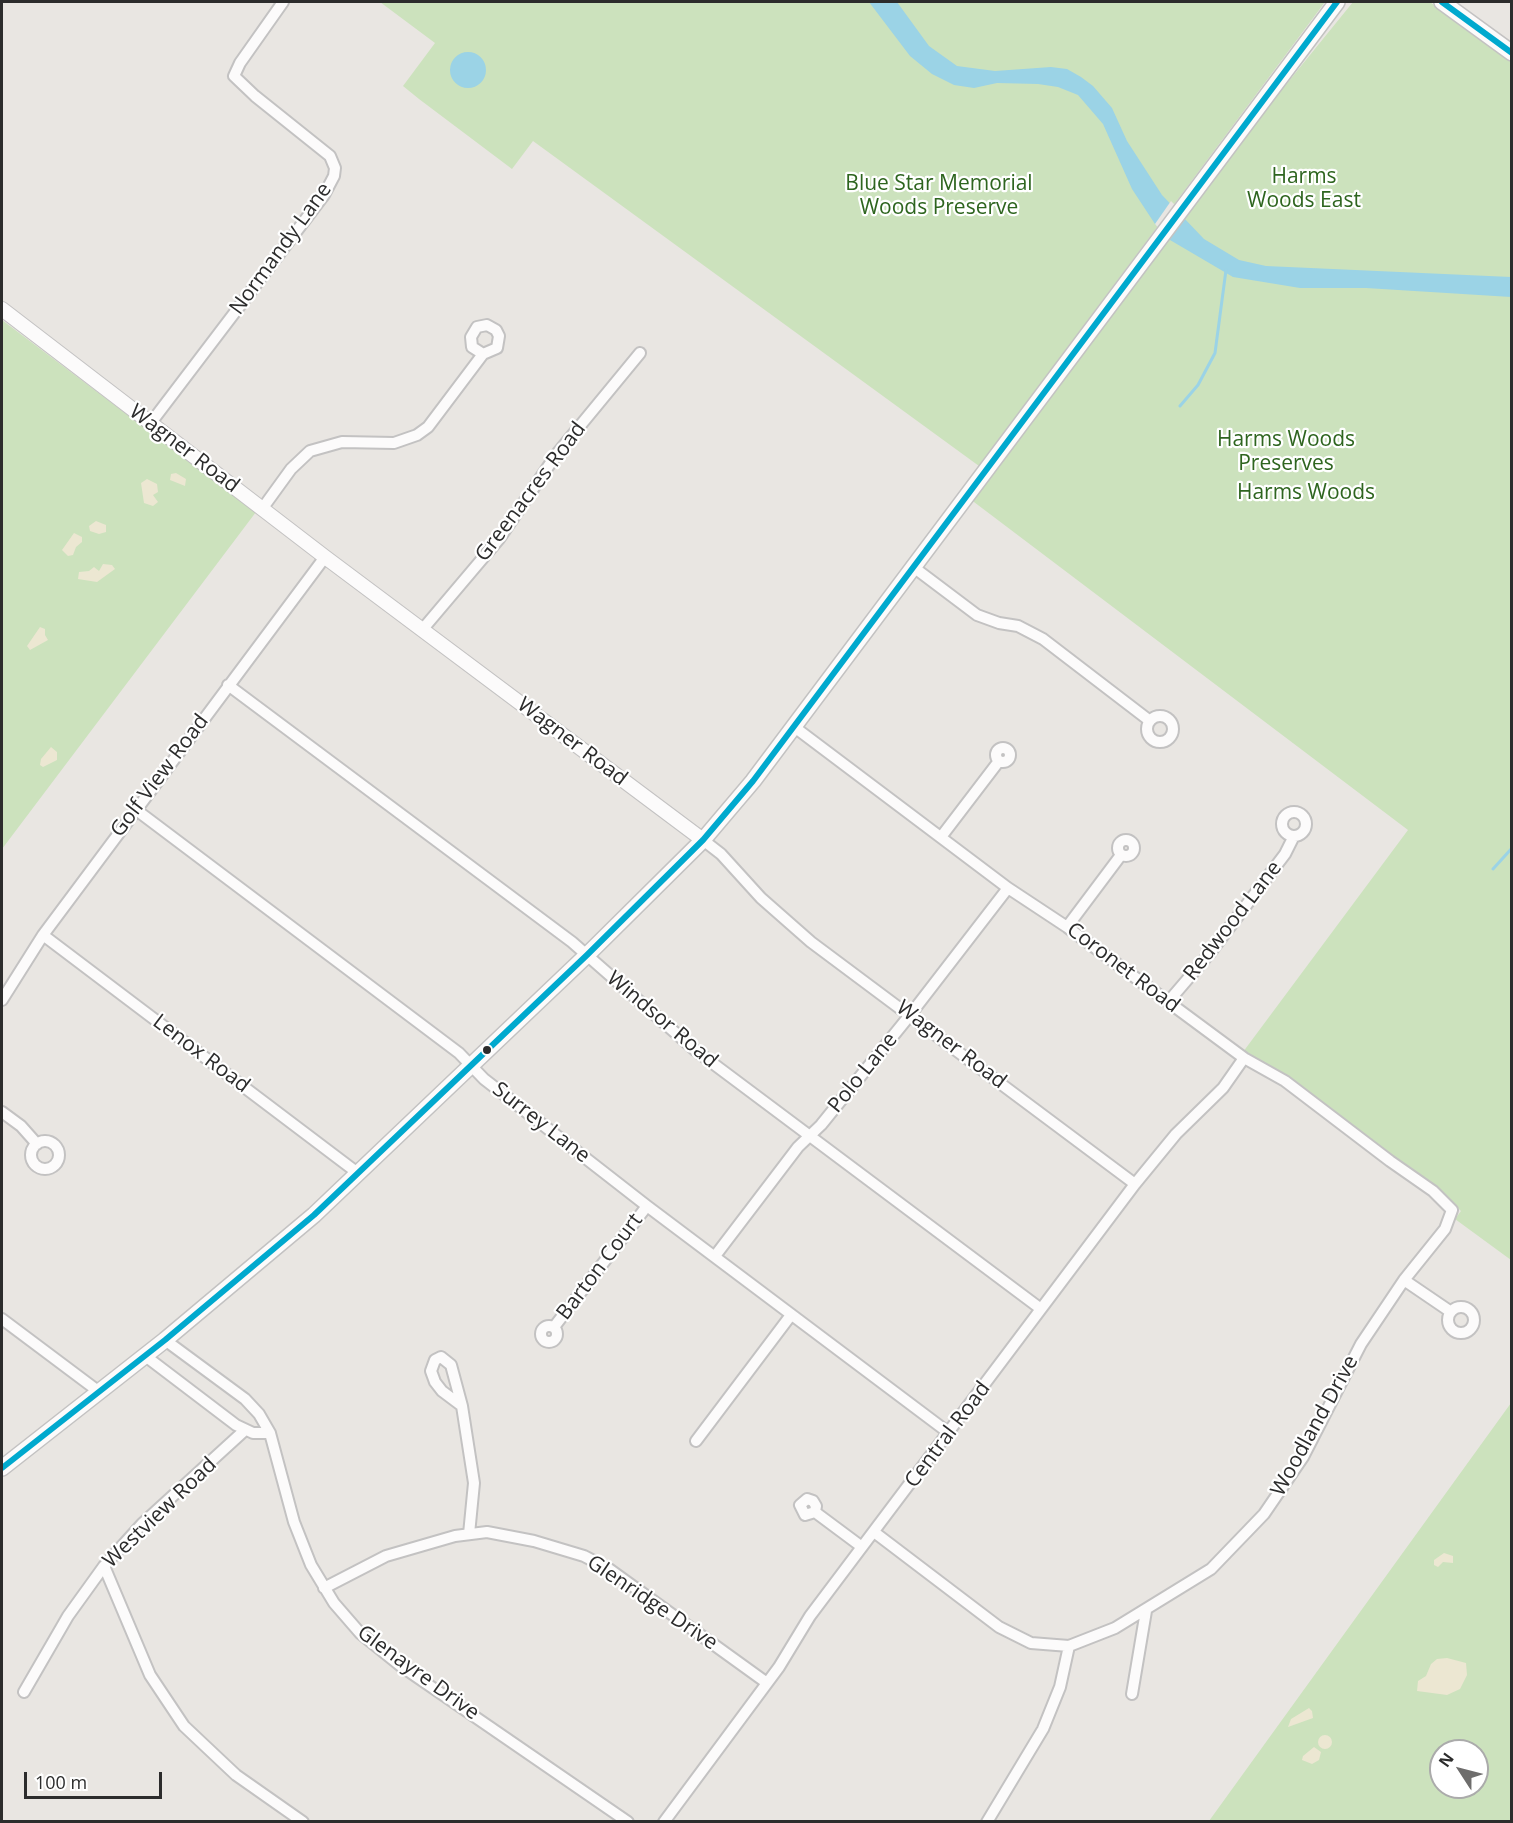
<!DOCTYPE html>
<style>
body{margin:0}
#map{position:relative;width:1513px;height:1823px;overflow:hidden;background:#e9e6e2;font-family:"Open Sans",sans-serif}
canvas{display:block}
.frame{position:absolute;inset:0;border:3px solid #2c2c2c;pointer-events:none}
.north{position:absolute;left:1429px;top:1739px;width:60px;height:60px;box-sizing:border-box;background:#fff;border:2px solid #ababab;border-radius:50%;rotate:306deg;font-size:16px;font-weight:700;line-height:24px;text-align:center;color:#2c2c2c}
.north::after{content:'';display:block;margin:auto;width:21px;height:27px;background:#6e6d6c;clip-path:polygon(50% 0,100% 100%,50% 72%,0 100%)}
.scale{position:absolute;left:24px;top:1772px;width:138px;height:27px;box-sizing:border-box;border:3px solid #2c2c2c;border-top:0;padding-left:8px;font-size:18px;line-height:21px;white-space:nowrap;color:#2c2c2c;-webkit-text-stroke:4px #fff;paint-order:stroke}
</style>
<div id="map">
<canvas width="1513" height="1823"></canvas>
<div class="frame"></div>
<div class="north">N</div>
<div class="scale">100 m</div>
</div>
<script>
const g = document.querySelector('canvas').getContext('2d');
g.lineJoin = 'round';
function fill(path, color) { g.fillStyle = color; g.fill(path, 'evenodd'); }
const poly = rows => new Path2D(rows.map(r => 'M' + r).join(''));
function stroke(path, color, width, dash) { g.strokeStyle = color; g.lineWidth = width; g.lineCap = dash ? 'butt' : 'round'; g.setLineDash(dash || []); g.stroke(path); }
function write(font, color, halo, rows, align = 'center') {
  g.font = font + ' "Open Sans",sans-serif'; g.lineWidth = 4.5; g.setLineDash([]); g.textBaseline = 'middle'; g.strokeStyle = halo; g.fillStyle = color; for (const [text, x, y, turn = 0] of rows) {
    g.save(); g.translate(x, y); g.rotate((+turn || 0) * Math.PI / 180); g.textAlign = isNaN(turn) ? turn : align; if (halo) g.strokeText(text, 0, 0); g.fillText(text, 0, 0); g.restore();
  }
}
fill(poly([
 [380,2,1325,2,979,466,533,141,512,169,419,99,403,86,435,43],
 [1353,2,1430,2,1511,62,1511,1260,1455,1219,1461,1211,1438,1189,1243,1052,1408,830,970,499,1228,156],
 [2,320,256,512,2,849],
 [1511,1403,1511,1821,1209,1821],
 [1441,1751,1477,1751,1477,1787,1441,1787]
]), '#cce2bd');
fill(poly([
 [176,473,186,479,185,486,170,480,171,474],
 [147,479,157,484,158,492,153,495,158,502,153,506,144,503,141,483],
 [96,521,106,525,106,532,99,534,90,531,89,526],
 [74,533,82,537,82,542,76,547,73,555,68,556,62,550],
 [103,564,112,565,115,569,97,582,78,579,79,572,89,571,94,567,99,571],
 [40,627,45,629,45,635,48,640,30,650,27,646],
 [51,747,57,752,57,760,43,767,40,765,41,759],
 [1444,1553,1453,1556,1453,1563,1443,1562,1438,1567,1434,1565,1434,1560],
 [1447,1658,1466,1663,1467,1675,1460,1689,1447,1695,1417,1691,1418,1681,1426,1676,1431,1664,1437,1659],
 [1309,1708,1312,1711,1313,1718,1288,1727,1291,1719],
 '1318 1742a7 7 0 1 1 14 0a7 7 0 1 1-14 0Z',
 [1314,1747,1321,1752,1319,1760,1312,1764,1302,1760,1303,1756]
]), '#ece7d2');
fill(poly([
 [869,2,897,2,929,46,957,66,995,71,1051,67,1067,69,1081,77,1093,86,1112,108,1127,141,1162,195,1204,239,1239,260,1266,266,1511,277,1511,297,1366,288,1300,288,1233,277,1170,240,1155,224,1132,189,1103,124,1078,95,1058,87,1038,84,997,83,974,88,954,85,932,74,910,56],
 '450 70a18 18 0 1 1 36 0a18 18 0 1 1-36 0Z'
]), '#9bd3e6');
fill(poly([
 [1171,201,1179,209,1168,240,1155,224]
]), '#e9e6e2');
stroke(poly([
 [1180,406,1198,385,1215,353,1226,270],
 [1493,869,1512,848]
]), '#9bd3e6', 3);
const minor = poly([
 [150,424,324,195,334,176,335,168,330,156,255,96,234,76,240,63,283,2],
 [262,509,291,469,310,451,342,442,394,443,417,435,428,427,483,354,497,348,499,336,496,330,487,325,477,327,471,337,472,347,483,354],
 [912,566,977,615,999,623,1018,626,1043,639,1150,721],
 [422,630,499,539,556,455,640,353],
 [228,685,572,942,695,1050,1041,1309],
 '1147 729a13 13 0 1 1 26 0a13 13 0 1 1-26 0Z',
 [793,726,1008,888,1067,927,1244,1058,1285,1081,1390,1161,1433,1191,1452,1210,1445,1229,1404,1280,1361,1344,1303,1457,1264,1514,1211,1569,1115,1628,1069,1646,1031,1643,999,1627,874,1532],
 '996 755a7 7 0 1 1 14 0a7 7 0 1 1-14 0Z',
 [135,809,459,1053,484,1079,647,1206,949,1433],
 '1282 824a12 12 0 1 1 24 0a12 12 0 1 1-24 0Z',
 [941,837,999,761],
 '1118 848a8 8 0 1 1 16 0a8 8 0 1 1-16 0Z',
 [703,840,721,854,761,898,811,942,1135,1184],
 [1067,927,1121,855],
 [43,935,359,1174],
 [2,1000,43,935,325,557],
 [1168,1002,1210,953,1285,854,1294,836],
 [2,1112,21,1126,37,1144],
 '31 1155a14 14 0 1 1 28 0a14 14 0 1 1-28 0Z',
 [715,1256,798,1147,821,1125,910,1015,1008,888],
 [1404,1280,1451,1312],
 '1448 1320a13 13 0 1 1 26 0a13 13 0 1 1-26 0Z',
 [2,1319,98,1391],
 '541 1334a8 8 0 1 1 16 0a8 8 0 1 1-16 0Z',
 [554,1327,647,1206],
 [165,1340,245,1399,259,1414,270,1433,294,1522,311,1565,334,1603,360,1633,401,1666,628,1822],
 [144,1355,236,1425,253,1433,270,1433],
 [462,1406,442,1391,435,1382,431,1371,435,1360,441,1357,451,1365,462,1406,474,1483,469,1534],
 [696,1441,791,1315],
 [815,1512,805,1515,800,1505,807,1499,813,1501,816,1506,815,1512,862,1547],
 [104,1566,150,1675,184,1726,236,1775,303,1822],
 [324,1588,386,1556,455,1536,487,1532,534,1541,584,1556,609,1569,767,1683],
 [24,1692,68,1616,104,1566,142,1524,245,1430],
 [1132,1694,1146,1611],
 [664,1822,779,1667,810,1616,1135,1184,1176,1134,1223,1088,1244,1058],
 [987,1822,1043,1729,1060,1687,1069,1646]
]);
const tertiary = poly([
 [2,309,325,557,703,840]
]);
const secondary = poly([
 [1442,2,1512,53],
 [2,1468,165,1340,314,1215,587,955,703,840,753,781,1337,2]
]);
stroke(minor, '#c3c2c2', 14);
stroke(tertiary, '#c3c2c2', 16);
stroke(secondary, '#c3c2c2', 18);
stroke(minor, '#fcfbfb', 10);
stroke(tertiary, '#fcfbfb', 14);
stroke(secondary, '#fcfbfb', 15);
stroke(poly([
 [1442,2,1512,53],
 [2,1468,165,1340,314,1215,587,955,703,840,753,781,1337,2]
]), '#00a9ce', 6);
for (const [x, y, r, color] of [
 [487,1050,5,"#2c2c2c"]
]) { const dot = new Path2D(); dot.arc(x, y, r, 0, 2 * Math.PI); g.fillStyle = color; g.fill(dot); stroke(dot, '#fff', 2); }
write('21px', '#2e651f', '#fff', [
 ["Harms",1304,177],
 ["Woods East",1304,201],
 ["Blue Star Memorial",939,184],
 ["Woods Preserve",939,208],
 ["Harms Woods",1286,440],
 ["Preserves",1286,464],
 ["Harms Woods",1306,493]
]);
write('21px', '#2c2c2c', '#fff', [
 ["Normandy Lane",281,249,-54],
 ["Wagner Road",184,449,37],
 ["Greenacres Road",531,492,-53],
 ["Wagner Road",572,742,37],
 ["Golf View Road",160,776,-53],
 ["Redwood Lane",1233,921,-52],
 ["Coronet Road",1123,968,37],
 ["Windsor Road",662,1020,40],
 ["Wagner Road",951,1045,37],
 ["Lenox Road",201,1054,37],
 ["Polo Lane",863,1073,-51],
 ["Surrey Lane",541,1123,38],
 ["Barton Court",600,1267,-53],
 ["Woodland Drive",1315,1426,-61],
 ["Central Road",948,1435,-53],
 ["Westview Road",160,1513,-44],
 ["Glenridge Drive",652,1603,34],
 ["Glenayre Drive",418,1673,36]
]);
</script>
